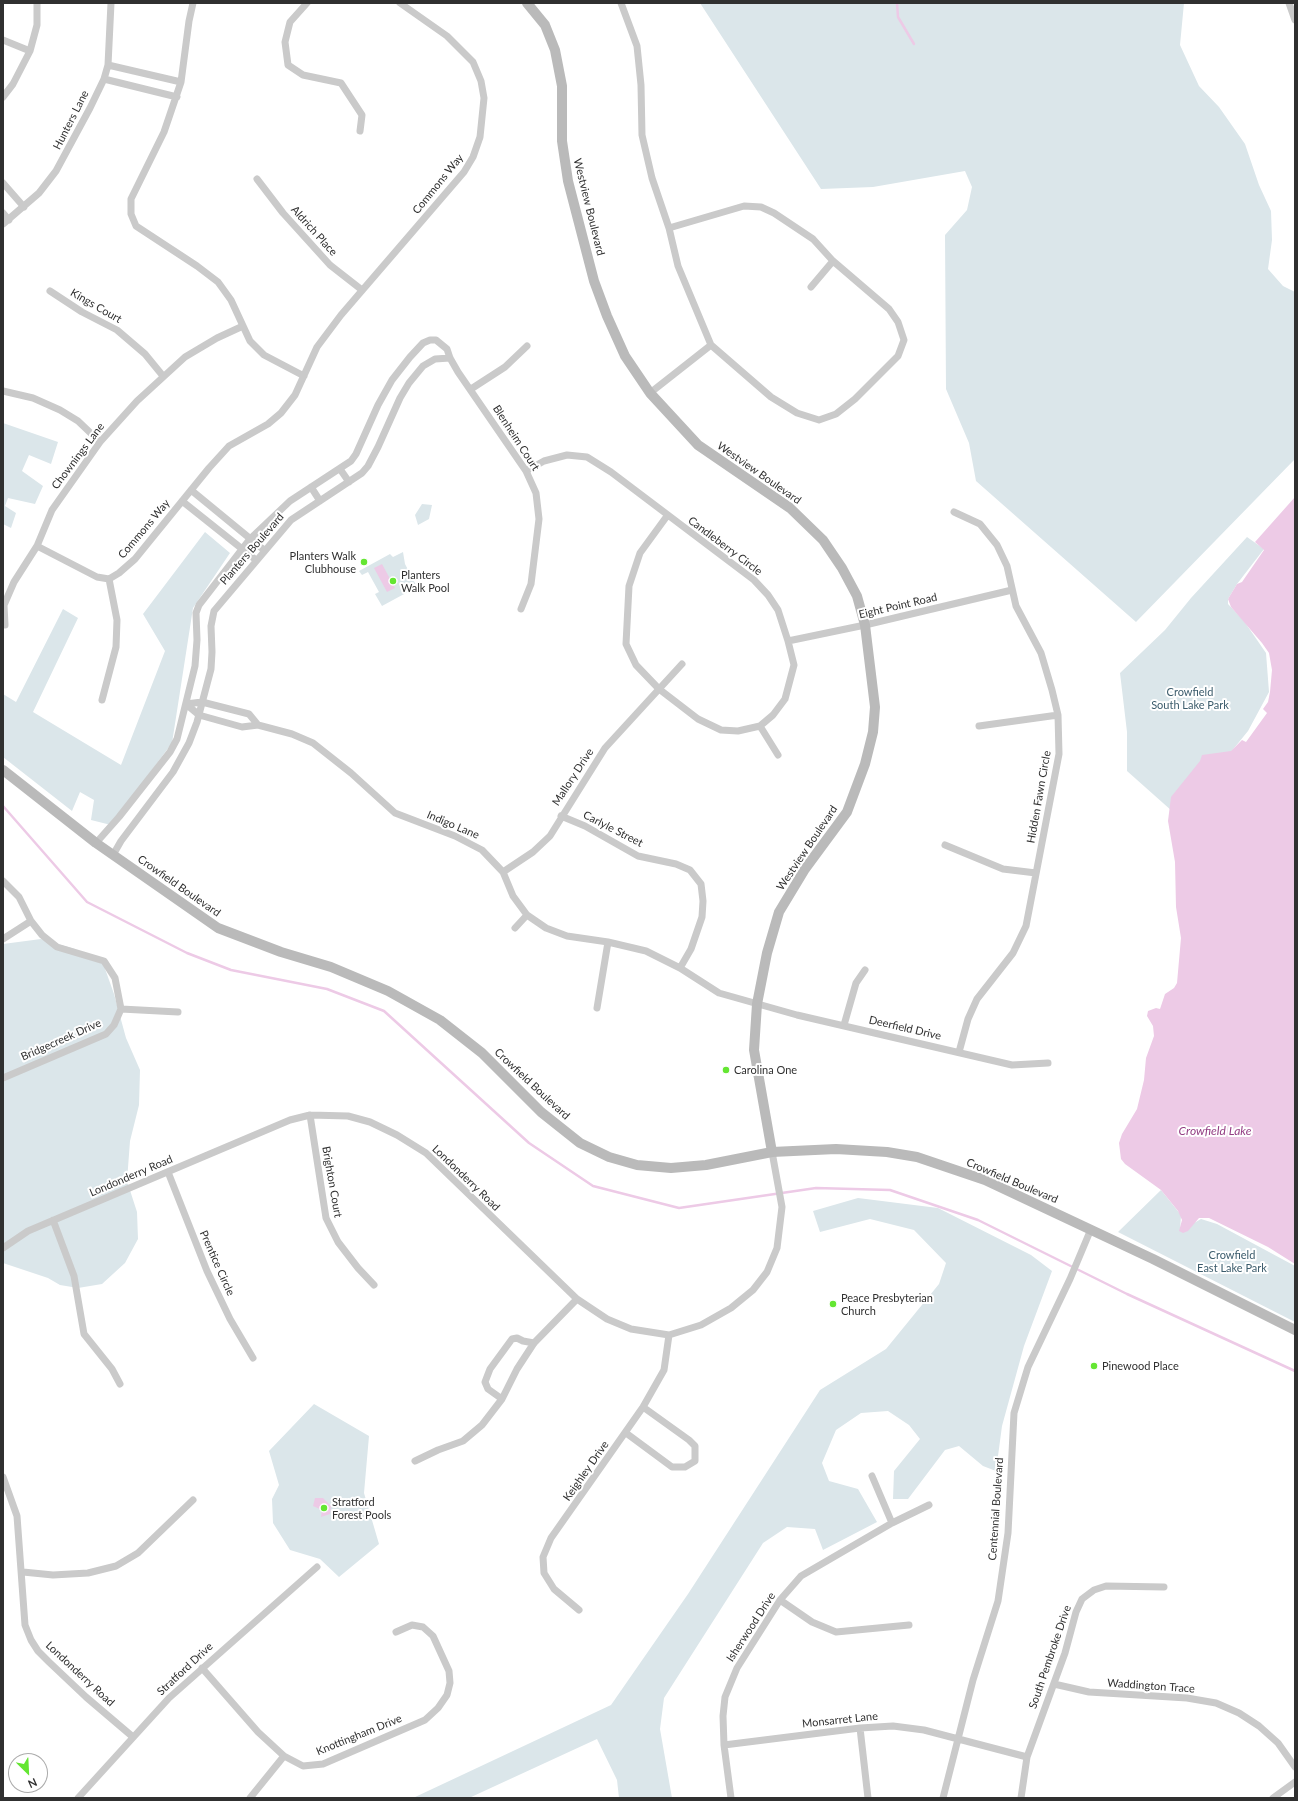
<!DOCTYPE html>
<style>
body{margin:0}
#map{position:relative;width:1298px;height:1801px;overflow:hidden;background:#fff;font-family:Lato,sans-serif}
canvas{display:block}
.frame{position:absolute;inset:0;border:4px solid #303030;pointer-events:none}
.north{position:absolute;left:8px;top:1753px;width:40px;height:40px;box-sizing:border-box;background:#fff;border:1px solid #acacac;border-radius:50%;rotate:156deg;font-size:11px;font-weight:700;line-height:16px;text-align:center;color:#303030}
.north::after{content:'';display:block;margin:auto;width:14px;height:18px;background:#64e632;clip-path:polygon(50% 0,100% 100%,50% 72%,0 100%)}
</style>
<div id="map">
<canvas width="1298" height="1801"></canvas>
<div class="frame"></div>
<div class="north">N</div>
</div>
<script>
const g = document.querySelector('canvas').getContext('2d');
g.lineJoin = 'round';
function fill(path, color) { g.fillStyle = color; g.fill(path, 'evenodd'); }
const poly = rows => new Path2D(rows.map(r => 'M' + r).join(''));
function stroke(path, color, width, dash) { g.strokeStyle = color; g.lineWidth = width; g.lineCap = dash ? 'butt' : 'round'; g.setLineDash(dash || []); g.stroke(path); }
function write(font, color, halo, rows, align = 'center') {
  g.font = font + ' Lato,sans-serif'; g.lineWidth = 4; g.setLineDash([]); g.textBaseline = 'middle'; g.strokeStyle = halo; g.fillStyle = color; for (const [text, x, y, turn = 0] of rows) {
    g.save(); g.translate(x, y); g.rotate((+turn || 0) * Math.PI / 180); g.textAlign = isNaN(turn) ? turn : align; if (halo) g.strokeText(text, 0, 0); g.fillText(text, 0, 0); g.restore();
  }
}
fill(poly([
 [700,3,1184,3,1180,45,1199,86,1219,107,1245,144,1259,185,1271,211,1272,240,1268,269,1283,286,1295,292,1295,459,1136,622,976,481,969,443,946,389,945,235,967,210,972,187,965,171,873,187,821,189],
 [3,423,58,442,51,464,29,455,22,471,43,486,35,504,8,498,5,506,16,513,11,528,3,524],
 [422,504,432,505,429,519,418,525,415,515],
 [205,532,230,553,193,608,172,743,111,825,91,820,94,800,80,792,72,811,3,757,3,694,16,702,63,609,78,618,33,712,121,765,165,651,143,614],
 [1247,537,1264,549,1237,584,1228,599,1228,604,1244,621,1266,653,1269,692,1248,731,1226,758,1172,811,1127,771,1127,732,1120,673,1165,630,1191,598],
 [403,552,405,564,417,587,382,606,375,594,379,592,368,572,362,575,359,571,390,554,393,557],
 [41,939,75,949,103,963,114,994,126,1038,140,1070,139,1105,130,1141,127,1181,137,1212,138,1239,125,1263,102,1284,78,1288,60,1285,48,1278,3,1263,3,944],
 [1161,1190,1181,1215,1180,1231,1188,1230,1194,1223,1201,1219,1217,1224,1295,1266,1295,1322,1118,1232],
 [858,1198,938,1208,1031,1255,1052,1271,1024,1346,1002,1426,996,1471,983,1466,959,1446,945,1450,908,1499,893,1499,894,1471,920,1439,909,1425,888,1411,861,1413,836,1430,822,1463,829,1481,858,1489,877,1522,823,1550,815,1529,787,1527,763,1543,664,1698,660,1729,672,1798,619,1798,617,1780,597,1739,469,1798,413,1798,611,1705,688,1594,820,1390,886,1349,939,1284,946,1263,914,1230,870,1219,820,1232,813,1211],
 [314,1404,369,1436,364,1493,379,1544,339,1577,320,1559,290,1550,273,1523,272,1499,279,1485,269,1451]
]), '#dbe6ea');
fill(poly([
 [1295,497,1295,1264,1268,1247,1209,1218,1199,1218,1188,1231,1183,1233,1179,1231,1182,1220,1178,1211,1161,1190,1125,1164,1121,1159,1119,1143,1122,1134,1137,1109,1144,1080,1146,1058,1154,1036,1153,1026,1147,1016,1148,1011,1156,1008,1160,1009,1165,994,1174,988,1177,983,1181,938,1176,907,1175,862,1168,821,1171,797,1200,761,1202,755,1231,751,1242,740,1246,742,1267,713,1263,709,1268,702,1270,692,1272,670,1269,653,1262,643,1231,607,1228,599,1237,584,1242,582,1264,550,1255,542],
 [382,564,395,588,387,592,374,568],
 [315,1498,323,1498,331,1506,330,1514,321,1517,322,1510,313,1506]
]), '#edcae6');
stroke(poly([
 [897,3,898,17,914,44],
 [3,806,87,902,187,953,231,970,327,989,384,1011,529,1143,593,1186,679,1208,816,1188,890,1190,978,1220,1127,1294,1295,1371]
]), '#edcae6', 2.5);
stroke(poly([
 [193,3,189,21,181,82,164,132,131,199,131,214,136,226,197,266,218,282,231,300,250,341,264,355,304,376],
 [307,3,290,22,285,42,288,65,303,75,341,83,362,115,360,131],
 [621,3,637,46,641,85,642,135,652,178,669,228,678,266,711,345,771,397,797,413,819,420,836,414,855,399,898,356,904,340,898,322,889,309,833,261,813,239,774,213,761,207,744,206,669,228],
 [1289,3,1295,20],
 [3,40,30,51],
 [108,65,181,82],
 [104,79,177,97],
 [3,97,13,84,30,51,37,25,37,3],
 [257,179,283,213,330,265,362,290],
 [3,183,24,207],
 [3,213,9,220],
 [3,224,39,193,56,171,90,108,104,79,108,65,111,3],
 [811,287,833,261],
 [50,291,82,312,117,330,145,354,163,376],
 [471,389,505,367,527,346],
 [3,391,33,398,60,410,78,421,100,442],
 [650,393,711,345],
 [340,469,349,482],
 [526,471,544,461,567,455,587,457,611,472,754,580,768,595,778,610,788,641,794,665,785,699,773,715,760,726,738,731,721,730,698,719,659,689,636,665,626,644,629,586,640,553,667,516],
 [311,487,320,501],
 [191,490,264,550],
 [182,501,256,560],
 [954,512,980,524,997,545,1007,566,1016,606,1041,653,1052,690,1058,715,1059,754,1026,926,1013,953,977,999,968,1019,959,1052],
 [37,546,97,577,109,579,119,573,135,559,209,468,229,446,268,424,281,413,295,395,317,347,341,315,464,172,473,157,480,137,484,98,481,81,473,62,447,36,400,3],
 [5,625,4,605,14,582,37,546,52,510,100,442,137,401,185,357,217,338,243,326],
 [788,641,865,625,1012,590],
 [102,700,116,647,117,620,109,579],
 [258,725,249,714,202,702,186,704,199,715,242,727,258,725,292,734,313,743,351,773,395,813,455,836,482,850,503,872,513,896,527,915,546,928,567,936,608,942,646,951,680,968,719,993,797,1015,1012,1065,1048,1063],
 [760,726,778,755],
 [979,726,1058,715],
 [561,816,585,826,638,856,676,864,690,870,701,884,703,901,702,917,691,949,680,968],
 [96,843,119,817,170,752,177,739,195,666,197,640,196,613,199,605,250,539,290,501,351,461,356,454,378,405,392,380,410,357,423,343,430,340,436,340,447,349,450,358,458,372,526,471,536,493,539,519,531,584,521,609],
 [945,845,1003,869,1036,873],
 [113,855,121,841,173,772,189,743,197,722,211,669,212,652,211,626,214,611,291,520,362,473,368,466,378,447,400,398,409,383,423,366,435,359,450,358],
 [503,872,533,852,550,836,605,748,682,664],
 [3,881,19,897,31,921,42,935,57,947,104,961,115,978,121,1009,114,1025,106,1034,3,1078],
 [515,928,527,915],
 [3,939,31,921],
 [597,1008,608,942],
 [121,1009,178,1012],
 [844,1025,856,983,865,970],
 [310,1115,326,1218,338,1242,358,1268,374,1285],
 [168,1172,207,1271,230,1319,253,1358],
 [53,1220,74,1276,84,1334,112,1369,120,1384],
 [3,1248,28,1231,290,1120,310,1115,348,1116,370,1122,397,1135,426,1153,577,1299,607,1319,631,1329,669,1335,701,1325,731,1308,753,1290,767,1272,777,1248,782,1207,772,1152],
 [502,1399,488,1389,485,1382,490,1369,512,1339,517,1338,523,1341,534,1343],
 [626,1433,672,1467,685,1467,695,1461,695,1446,689,1440,643,1407],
 [415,1461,438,1450,463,1441,482,1425,502,1399,517,1369,534,1343,577,1299],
 [872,1476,892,1523],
 [3,1477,17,1516,25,1625,31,1640,38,1651,49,1662,86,1697,133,1737],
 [23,1572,53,1575,88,1573,116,1566,138,1553,193,1500],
 [780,1600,812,1622,836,1632,909,1625],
 [579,1610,554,1589,544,1573,543,1557,551,1538,643,1407,664,1370,669,1335],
 [202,1668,258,1732,284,1756,303,1766,323,1764,425,1720,438,1708,447,1695,450,1683,449,1671,433,1636,423,1627,412,1625,396,1632],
 [1054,1684,1089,1692,1187,1698,1216,1703,1239,1713,1259,1726,1278,1743,1295,1767],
 [860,1728,868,1798],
 [724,1745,860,1728,893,1726,924,1730,1027,1757],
 [78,1798,169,1698,317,1567],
 [250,1798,284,1756],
 [731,1798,724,1745,723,1716,725,1697,737,1668,780,1600,801,1576,892,1523,929,1505],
 [943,1798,973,1680,998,1601,1008,1533,1014,1413,1028,1367,1070,1279,1091,1229],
 [1021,1798,1027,1757,1065,1653,1076,1612,1082,1599,1094,1590,1106,1586,1164,1587],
 [1273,1798,1295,1782]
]), '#cacaca', 7);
stroke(poly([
 [527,3,545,25,555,50,562,86,562,141,568,181,594,281,607,316,625,356,650,393,698,445,790,508,823,540,842,568,857,596,865,625,875,707,873,732,865,764,847,812,805,869,779,912,767,953,757,1004,754,1050,772,1152],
 [3,770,96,843,218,928,281,952,331,967,388,991,440,1020,482,1053,541,1112,580,1143,609,1157,637,1165,671,1168,706,1165,772,1152,836,1149,887,1152,917,1157,985,1180,1153,1259,1295,1330]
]), '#bababa', 10);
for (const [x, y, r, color] of [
 [364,562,4,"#64e632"],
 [393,581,4,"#64e632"],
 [726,1070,4,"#64e632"],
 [833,1304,4,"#64e632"],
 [1094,1366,4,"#64e632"],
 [324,1508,4,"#64e632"]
]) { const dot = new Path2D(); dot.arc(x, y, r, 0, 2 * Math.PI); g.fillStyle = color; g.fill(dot); stroke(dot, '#fff', 1.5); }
write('11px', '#303030', '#fff', [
 ["Hunters Lane",71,120,-63],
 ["Commons Way",438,184,-51],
 ["Westview Boulevard",589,207,76],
 ["Aldrich Place",314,231,48],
 ["Kings Court",96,306,30],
 ["Blenheim Court",516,438,57],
 ["Chownings Lane",78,456,-53],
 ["Westview Boulevard",759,473,35],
 ["Commons Way",144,529,-50],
 ["Candleberry Circle",725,546,37],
 ["Planters Boulevard",252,549,-49],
 ["Eight Point Road",898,606,-13],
 ["Mallory Drive",573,777,-57],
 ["Hidden Fawn Circle",1039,797,-80],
 ["Indigo Lane",453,825,23],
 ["Carlyle Street",613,829,27],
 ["Westview Boulevard",807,848,-56],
 ["Crowfield Boulevard",179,886,35],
 ["Deerfield Drive",905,1028,13],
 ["Bridgecreek Drive",61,1040,-24],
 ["Crowfield Boulevard",532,1084,43],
 ["Londonderry Road",131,1176,-23],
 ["Londonderry Road",466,1178,44],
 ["Crowfield Boulevard",1012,1181,23],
 ["Brighton Court",332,1182,80],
 ["Prentice Circle",217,1263,66],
 ["Keighley Drive",586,1471,-55],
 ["Centennial Boulevard",996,1509,-86],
 ["Isherwood Drive",751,1627,-57],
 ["South Pembroke Drive",1050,1657,-71],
 ["Stratford Drive",185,1669,-43],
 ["Londonderry Road",80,1674,43],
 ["Waddington Trace",1151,1686,4],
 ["Monsarret Lane",840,1720,-6],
 ["Knottingham Drive",359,1735,-22]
]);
write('11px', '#303030', '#fff', [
 ["Planters Walk",356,556,"right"],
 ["Clubhouse",356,569,"right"],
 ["Planters",401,575],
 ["Walk Pool",401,588],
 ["Carolina One",734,1070],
 ["Peace Presbyterian",841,1298],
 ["Church",841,1311],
 ["Pinewood Place",1102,1366],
 ["Stratford",332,1502],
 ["Forest Pools",332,1515]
], 'left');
write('11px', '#3c5c6c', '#fff', [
 ["Crowfield",1190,692],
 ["South Lake Park",1190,705],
 ["Crowfield",1232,1255],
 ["East Lake Park",1232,1268]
]);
write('italic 12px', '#933d83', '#fff', [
 ["Crowfield Lake",1215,1131]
]);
</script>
